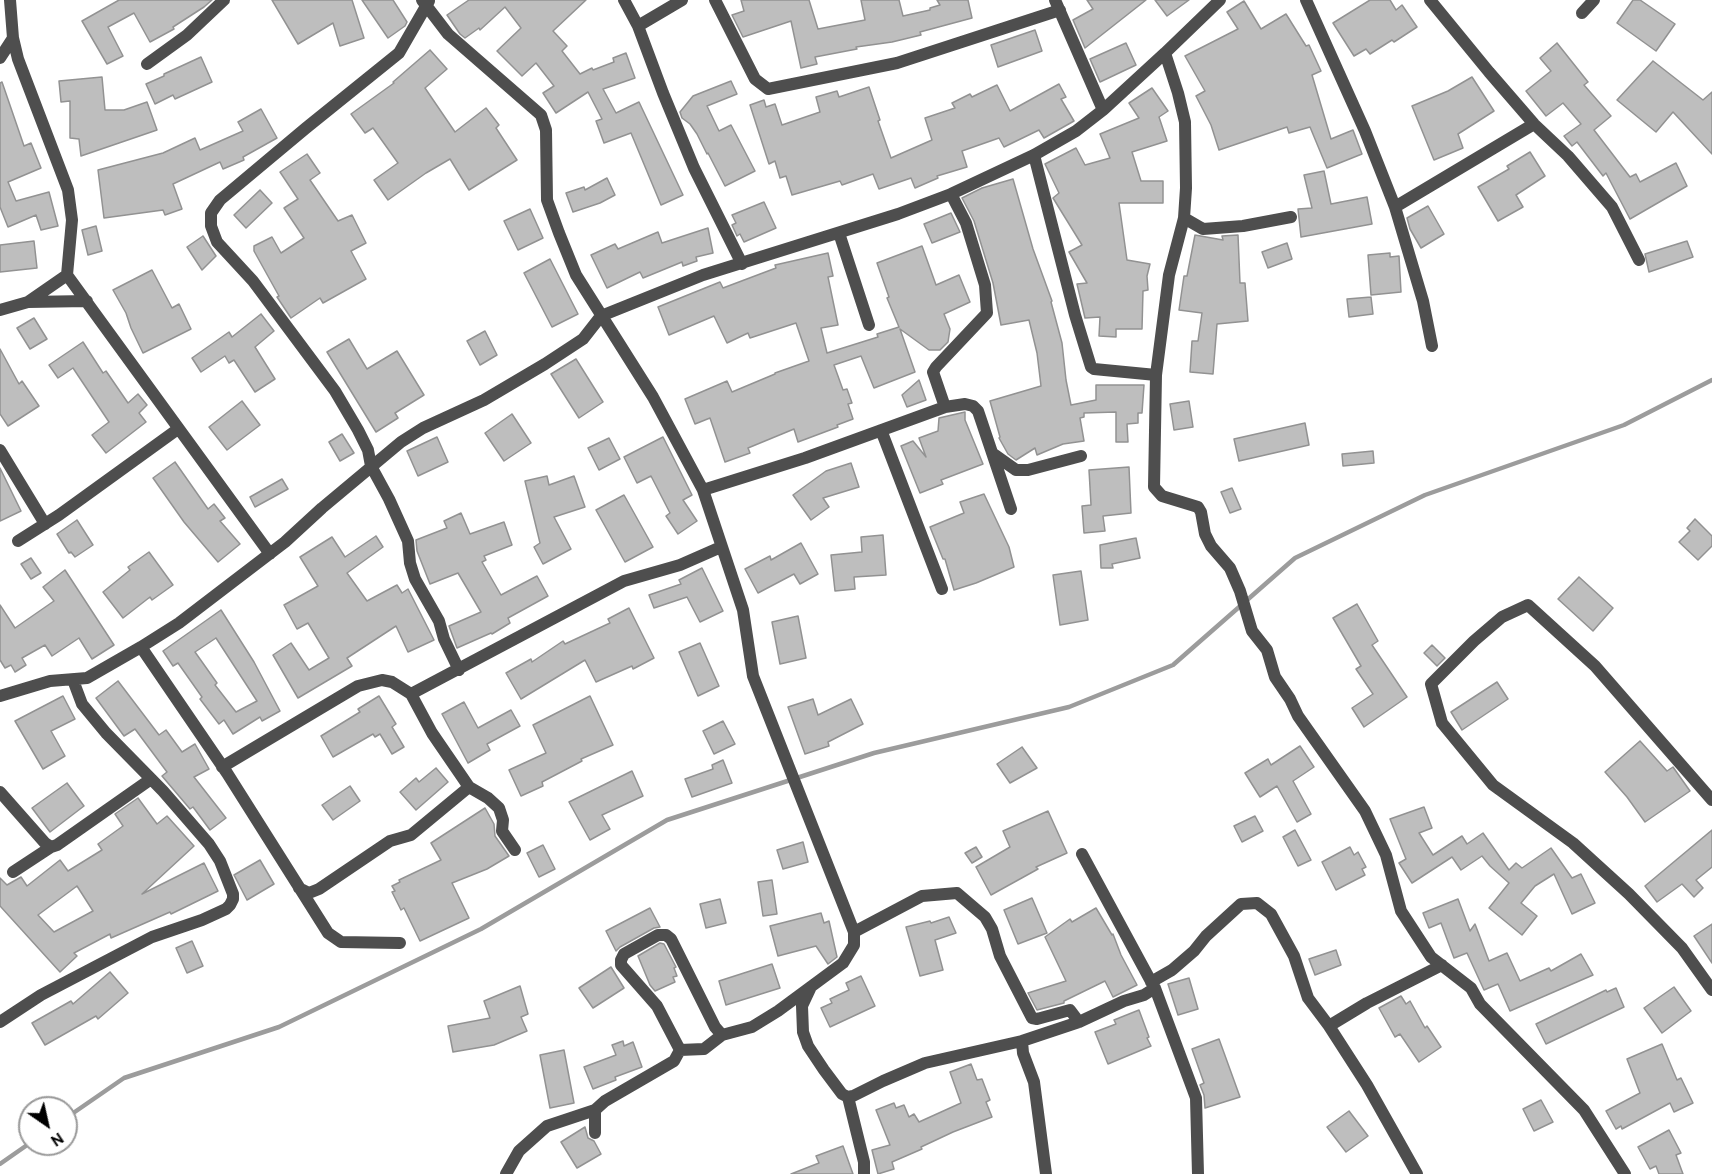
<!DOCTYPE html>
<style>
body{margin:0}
#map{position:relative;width:1712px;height:1174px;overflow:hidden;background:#fff;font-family:Cabin,sans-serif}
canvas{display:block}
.north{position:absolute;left:18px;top:1096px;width:60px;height:60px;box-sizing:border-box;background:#fff;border:2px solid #999;border-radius:50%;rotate:146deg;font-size:16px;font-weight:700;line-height:24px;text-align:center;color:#000}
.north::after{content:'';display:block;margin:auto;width:21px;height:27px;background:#000;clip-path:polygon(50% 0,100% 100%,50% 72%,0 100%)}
</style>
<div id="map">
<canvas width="1712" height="1174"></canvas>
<div class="north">N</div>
</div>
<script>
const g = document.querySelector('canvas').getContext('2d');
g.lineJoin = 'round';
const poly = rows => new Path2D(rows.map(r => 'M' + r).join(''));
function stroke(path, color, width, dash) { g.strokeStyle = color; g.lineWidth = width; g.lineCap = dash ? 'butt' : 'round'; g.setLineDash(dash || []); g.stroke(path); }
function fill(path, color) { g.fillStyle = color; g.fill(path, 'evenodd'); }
stroke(poly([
 [66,1118,124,1078,279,1027,481,929,667,820,874,753,1069,707,1173,665,1295,558,1425,495,1624,425,1712,380],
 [0,1164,30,1143]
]), '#9c9c9c', 4.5);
const building = poly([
 [119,0,212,0,204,7,173,27,174,29,150,42,134,13,108,27,123,56,107,64,82,21,119,0],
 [272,0,352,0,364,38,340,46,333,23,298,44,272,0],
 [362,0,393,0,407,22,405,26,388,38,362,0],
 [469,0,586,0,553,31,567,46,562,51,580,74,592,68,593,70,614,62,613,58,626,53,635,78,603,89,616,113,639,102,683,195,661,205,631,133,604,143,596,121,602,119,588,92,556,113,543,93,554,86,536,63,522,76,497,51,521,28,505,7,480,30,479,28,465,38,460,34,447,15,469,0],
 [741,0,809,0,818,29,865,20,861,0,899,0,903,16,930,10,930,8,940,5,937,0,968,0,972,18,920,32,921,35,892,42,856,47,857,49,815,57,817,64,801,68,791,21,743,37,732,15,744,11,741,0],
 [1087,0,1146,0,1085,48,1073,20,1093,9,1087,0],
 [1155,0,1189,0,1167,16,1155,0],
 [1370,0,1390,0,1396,10,1402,5,1417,27,1394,42,1392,40,1370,54,1366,49,1354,56,1333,23,1370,0],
 [1633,0,1640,0,1675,24,1656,51,1617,23,1633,0],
 [1244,1,1261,29,1286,14,1306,46,1309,45,1321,71,1312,75,1331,139,1353,130,1362,154,1327,168,1310,127,1289,133,1287,127,1219,150,1211,125,1196,96,1205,91,1185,56,1238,29,1227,12,1244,1],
 [1035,30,1042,51,998,67,991,45,1035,30],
 [1126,43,1136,65,1100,82,1090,59,1126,43],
 [1557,43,1588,82,1584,85,1611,116,1594,130,1630,177,1636,174,1640,182,1676,163,1687,186,1630,219,1606,173,1603,176,1577,142,1572,146,1564,136,1581,124,1563,103,1546,116,1526,91,1551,71,1540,58,1557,43],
 [430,50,447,69,425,88,455,132,486,108,499,125,496,128,517,160,469,190,450,159,426,173,388,200,374,180,398,163,373,128,365,133,351,114,394,83,393,82,430,50],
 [201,57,212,82,175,99,173,95,155,104,146,84,164,76,164,74,201,57],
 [1653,61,1703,100,1712,92,1712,154,1673,112,1656,132,1617,100,1653,61],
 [102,77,105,110,124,110,147,102,157,130,81,156,79,139,70,138,70,101,61,102,59,81,102,77],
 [1472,77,1494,111,1458,134,1463,148,1434,160,1412,106,1448,91,1472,77],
 [731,81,737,94,707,106,719,131,731,125,755,171,725,186,708,153,707,154,697,134,690,124,682,118,680,112,693,96,731,81],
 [2,82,24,146,31,143,41,168,8,182,16,201,49,192,58,226,41,230,36,215,8,227,0,207,0,83,2,82],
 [1059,84,1066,97,1061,99,1074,121,1044,138,1039,130,1004,147,999,138,962,151,967,167,937,176,938,178,915,188,911,178,879,189,873,174,842,185,840,181,792,195,786,176,780,178,775,161,769,164,750,105,764,100,766,107,775,104,782,125,820,112,816,97,837,91,839,97,869,87,880,120,878,121,891,158,932,140,925,118,955,108,952,103,970,94,972,97,997,85,1010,111,1059,84],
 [1152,88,1168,111,1159,117,1167,141,1132,152,1141,181,1163,181,1163,203,1119,203,1127,260,1150,264,1147,276,1148,290,1143,291,1142,329,1116,329,1116,337,1099,336,1100,317,1085,318,1077,284,1087,283,1069,252,1082,245,1053,198,1059,193,1045,164,1076,148,1085,165,1110,158,1100,134,1139,118,1129,103,1152,88],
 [261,109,277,138,243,157,244,160,223,169,220,162,173,184,182,209,165,215,163,210,104,218,98,170,163,153,195,138,200,150,243,131,238,122,261,109],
 [1530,152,1545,176,1516,195,1523,207,1498,221,1478,187,1509,169,1507,166,1530,152],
 [307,154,320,173,310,180,338,221,352,215,366,243,351,251,366,279,323,303,320,298,291,318,277,297,279,296,254,251,254,246,272,237,281,253,304,238,284,208,298,199,280,172,307,154],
 [1324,171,1331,204,1367,197,1372,224,1301,237,1298,209,1312,208,1304,175,1324,171],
 [607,178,615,195,600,203,573,212,566,193,584,187,585,190,607,178],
 [1013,179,1033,249,1052,301,1051,302,1062,343,1066,380,1071,405,1096,400,1096,385,1144,385,1142,413,1138,413,1138,423,1127,424,1128,442,1116,442,1116,412,1084,413,1084,417,1080,418,1084,441,1063,444,1037,455,1035,448,1016,460,1008,454,999,438,1000,437,990,401,1041,386,1037,353,1029,320,1001,325,993,283,974,221,962,198,982,188,1013,179],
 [260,190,272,203,246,228,234,215,260,190],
 [764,202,776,228,744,242,740,234,737,236,732,225,736,223,732,215,764,202],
 [1428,206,1444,234,1421,248,1410,229,1407,218,1428,206],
 [530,209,543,238,518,250,504,221,530,209],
 [951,213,960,232,932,243,924,224,951,213],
 [96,226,102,251,88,255,82,230,96,226],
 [708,228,713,253,696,257,697,261,683,266,682,262,643,278,640,272,607,288,591,255,615,244,618,249,658,232,662,243,708,228],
 [1195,235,1223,240,1222,236,1238,235,1240,283,1245,283,1248,321,1217,324,1213,374,1190,372,1192,341,1198,341,1202,313,1179,310,1184,276,1187,276,1195,235],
 [203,236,216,256,202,270,187,247,203,236],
 [34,241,37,268,0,272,0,245,34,241],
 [1687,241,1693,257,1649,272,1645,254,1687,241],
 [1287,243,1292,259,1268,268,1262,252,1287,243],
 [922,246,936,285,959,275,970,302,944,314,950,329,948,342,940,350,929,350,900,329,915,372,874,388,861,356,834,365,843,390,847,389,852,403,848,404,853,419,837,425,838,427,798,442,794,429,748,448,750,453,725,462,710,418,695,424,685,399,727,381,732,392,775,374,775,373,809,361,796,323,750,338,748,333,727,343,714,316,669,335,658,307,720,282,723,288,776,268,775,265,828,253,833,276,828,277,838,325,821,328,827,353,878,337,877,334,899,327,887,298,889,297,877,263,922,246],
 [1390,253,1390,257,1399,256,1401,292,1371,295,1368,255,1390,253],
 [550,259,578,314,552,327,524,273,550,259],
 [152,270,172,308,179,304,191,329,143,353,131,328,126,313,113,290,152,270],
 [1371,297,1373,314,1349,317,1347,299,1371,297],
 [261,314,274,331,255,347,275,379,255,392,234,360,229,363,225,356,201,372,192,358,229,332,232,337,261,314],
 [34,318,47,339,30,349,17,328,34,318],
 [485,331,497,355,480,365,467,341,485,331],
 [349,339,367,369,397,351,424,395,395,413,398,418,376,432,327,352,349,339],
 [83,342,103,373,106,371,128,403,138,394,147,405,139,413,146,422,106,453,92,435,109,422,73,368,58,378,49,365,83,342],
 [0,349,19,384,22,381,39,406,8,426,0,414,0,349],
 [576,359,603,402,579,418,551,374,576,359],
 [919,380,926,400,907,407,902,395,919,380],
 [242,401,260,425,227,450,209,427,242,401],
 [1189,401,1193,427,1174,430,1170,404,1189,401],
 [965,412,965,420,983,464,941,480,943,484,920,493,901,446,913,441,926,457,919,438,938,431,939,418,965,412],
 [512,414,531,443,504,461,485,433,512,414],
 [1305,423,1309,445,1239,461,1234,439,1305,423],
 [342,434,354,453,340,461,329,442,342,434],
 [437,437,448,462,418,476,407,451,437,437],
 [663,437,692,495,683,500,697,521,678,534,666,516,670,513,651,476,637,483,624,457,663,437],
 [609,438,620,459,599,470,588,448,609,438],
 [1373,451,1374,463,1343,466,1342,454,1373,451],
 [175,462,208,509,214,504,225,518,220,521,240,544,218,562,184,522,153,478,175,462],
 [851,463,859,487,823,498,829,507,811,520,793,495,826,471,851,463],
 [1129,467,1131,513,1103,516,1105,531,1084,533,1082,506,1091,505,1089,470,1129,467],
 [0,468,21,511,0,521,0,468],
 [547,476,549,485,574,476,585,507,554,517,571,549,543,564,534,547,540,543,525,481,547,476],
 [282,479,288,489,255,507,250,497,282,479],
 [1232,488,1241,509,1230,513,1221,492,1232,488],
 [984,494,1009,547,1014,567,976,583,954,590,945,559,943,559,930,527,964,513,960,502,984,494],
 [624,495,653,547,625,562,596,510,624,495],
 [461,513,470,534,504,522,512,545,484,556,486,560,482,562,501,595,537,576,548,596,508,618,510,623,492,634,491,633,457,648,449,626,481,612,458,573,430,584,417,551,416,540,447,528,444,521,461,513],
 [1695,519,1712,536,1712,546,1698,560,1679,542,1690,531,1687,528,1695,519],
 [77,520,93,545,75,557,71,552,69,553,57,534,77,520],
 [883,535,886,575,854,577,855,589,835,591,831,555,862,552,861,537,883,535],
 [376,536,383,547,347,573,367,601,397,585,402,593,408,589,434,640,408,652,396,626,347,658,352,666,298,698,273,655,291,643,309,670,329,658,308,623,297,629,284,605,318,586,300,557,332,537,345,557,376,536],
 [1136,538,1140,558,1112,564,1113,568,1101,568,1100,545,1136,538],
 [801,543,818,574,800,584,794,574,758,593,745,569,770,556,771,560,801,543],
 [149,552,173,585,152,600,150,597,123,618,103,592,130,570,128,567,149,552],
 [31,558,41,573,31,579,21,564,31,558],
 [702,568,723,611,700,622,687,597,654,608,649,595,681,584,679,580,702,568],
 [65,570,114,645,92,659,79,638,52,656,45,645,22,658,26,665,15,672,11,665,5,668,0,660,0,605,15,628,54,601,43,587,65,570],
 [1081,571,1088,620,1060,625,1053,575,1081,571],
 [1579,577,1613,608,1593,631,1558,599,1579,577],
 [1357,604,1378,641,1372,645,1407,697,1364,727,1352,708,1373,694,1356,669,1361,666,1333,618,1357,604],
 [629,608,654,658,633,669,632,666,596,682,585,660,521,699,506,673,531,659,532,662,563,641,565,644,610,623,608,619,629,608],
 [221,610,254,662,280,711,262,721,260,717,233,734,224,720,219,724,200,699,202,697,178,663,173,666,163,651,221,610],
 [216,638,257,701,236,712,215,685,217,683,195,652,216,638],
 [798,616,806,658,780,664,772,622,798,616],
 [700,643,719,686,698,696,679,652,700,643],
 [1432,645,1445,658,1437,666,1424,653,1432,645],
 [118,681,159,735,166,730,182,752,195,744,209,769,194,777,226,818,210,830,193,807,190,809,162,776,167,772,135,729,124,736,96,698,118,681],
 [1497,682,1508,699,1462,730,1451,712,1497,682],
 [63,696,75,719,51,731,65,756,43,769,15,721,63,696],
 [379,696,396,724,392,727,404,747,392,754,380,734,375,737,373,734,333,757,321,736,360,712,358,709,379,696],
 [590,696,613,745,581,759,582,761,542,782,543,786,521,796,509,770,546,753,533,725,590,696],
 [813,699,818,715,851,699,863,724,828,742,829,746,805,754,788,707,813,699],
 [464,702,478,728,511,710,520,726,487,744,490,750,468,763,442,714,464,702],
 [723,721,735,744,714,754,703,731,723,721],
 [1640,741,1667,771,1673,767,1690,791,1645,822,1627,797,1605,772,1640,741],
 [1300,746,1314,767,1293,781,1311,814,1297,822,1277,786,1260,797,1245,773,1268,759,1271,765,1300,746],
 [1022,747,1037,768,1010,783,997,764,1022,747],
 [723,760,732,783,692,797,685,779,713,769,712,765,723,760],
 [436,768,448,782,416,810,400,792,416,778,419,782,436,768],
 [632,771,643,796,602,815,610,829,590,840,569,802,632,771],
 [67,783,84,806,50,832,32,808,67,783],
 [350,786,360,801,333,820,322,805,350,786],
 [138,798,157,824,167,816,194,846,142,894,204,863,218,891,171,914,170,912,111,938,110,934,74,953,77,956,60,972,0,906,0,878,7,885,21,877,27,886,60,860,68,871,102,850,98,844,123,826,115,814,138,798],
 [77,886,93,911,54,932,38,915,77,886],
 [1424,807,1432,828,1419,833,1433,855,1462,836,1467,844,1483,833,1509,870,1516,863,1522,868,1551,848,1572,878,1581,874,1595,903,1572,914,1554,874,1535,886,1521,903,1537,916,1522,935,1489,908,1509,883,1490,866,1482,856,1461,870,1452,857,1412,883,1399,863,1406,859,1390,819,1424,807],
 [485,808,494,824,495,836,509,856,487,869,452,883,469,918,420,941,404,908,401,910,392,892,395,891,392,886,400,882,399,880,441,860,431,843,485,808],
 [1048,811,1067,853,1036,867,1038,869,991,895,976,867,1010,847,1003,831,1048,811],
 [1255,816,1263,831,1242,842,1234,826,1255,816],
 [1295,830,1311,860,1298,866,1283,837,1295,830],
 [1712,830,1712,867,1696,880,1703,888,1694,897,1682,884,1657,902,1645,886,1712,830],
 [803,842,808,862,783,869,777,850,803,842],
 [543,845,555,869,539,877,527,853,543,845],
 [976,847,982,857,972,863,965,853,976,847],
 [1350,847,1354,855,1358,852,1366,867,1362,869,1365,875,1336,890,1322,862,1350,847],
 [260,860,274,884,247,900,234,875,260,860],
 [772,880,777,914,763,916,758,882,772,880],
 [1032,898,1047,933,1018,944,1004,910,1032,898],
 [720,899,726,923,706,928,700,904,720,899],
 [1458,899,1470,931,1475,924,1489,961,1507,953,1520,981,1549,968,1551,971,1581,954,1593,975,1510,1011,1498,984,1484,990,1467,953,1454,958,1441,923,1429,928,1423,913,1458,899],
 [650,908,660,927,654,928,620,947,616,951,606,931,650,908],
 [1096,908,1112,935,1113,934,1121,955,1137,985,1113,997,1105,981,1064,1001,1064,1003,1037,1010,1028,993,1066,981,1045,937,1070,919,1072,922,1096,908],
 [821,913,824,923,829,921,837,957,828,964,816,946,778,956,770,926,821,913],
 [949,917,956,933,935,940,943,970,920,976,906,927,930,921,931,923,949,917],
 [1712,924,1712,963,1694,936,1712,924],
 [192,941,203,966,187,973,176,948,192,941],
 [660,943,664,944,676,967,674,968,677,976,673,977,675,982,655,991,650,985,638,956,660,943],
 [1336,950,1341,965,1315,975,1309,959,1336,950],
 [772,964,780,988,726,1005,719,981,772,964],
 [611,967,624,988,593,1008,579,988,611,967],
 [110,972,128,993,98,1019,96,1016,45,1045,32,1023,71,1001,73,1004,110,972],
 [861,976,875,1006,830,1027,821,1008,832,1003,830,999,849,990,846,983,861,976],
 [1189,978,1198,1009,1178,1015,1168,984,1189,978],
 [520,986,528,1014,521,1017,527,1031,494,1045,453,1052,448,1026,490,1018,484,1001,520,986],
 [1674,987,1691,1011,1662,1033,1644,1008,1674,987],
 [1616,988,1624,1007,1546,1044,1536,1024,1606,990,1607,992,1616,988],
 [1401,996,1406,1004,1410,1001,1425,1028,1427,1026,1441,1047,1419,1062,1400,1034,1395,1037,1379,1008,1401,996],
 [1139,1010,1149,1037,1147,1038,1151,1046,1108,1064,1095,1032,1116,1024,1114,1020,1139,1010],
 [1219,1039,1240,1097,1205,1108,1204,1095,1200,1085,1204,1083,1192,1049,1219,1039],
 [623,1041,624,1046,633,1042,642,1067,615,1077,616,1080,593,1089,584,1067,616,1055,612,1045,623,1041],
 [1662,1044,1677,1080,1681,1078,1693,1103,1674,1112,1670,1103,1622,1129,1621,1126,1616,1129,1606,1111,1640,1093,1627,1059,1662,1044],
 [564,1050,574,1103,550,1108,540,1055,564,1050],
 [971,1064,977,1080,982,1079,990,1100,986,1102,992,1117,953,1132,921,1147,922,1149,892,1162,894,1169,878,1174,872,1150,890,1145,876,1110,894,1103,896,1108,904,1105,909,1117,914,1114,919,1122,961,1103,950,1072,971,1064],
 [1541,1100,1553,1122,1534,1131,1523,1109,1541,1100],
 [1349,1111,1368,1136,1346,1152,1327,1127,1349,1111],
 [585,1127,588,1138,594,1141,601,1154,577,1168,561,1142,585,1127],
 [1669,1130,1681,1153,1676,1155,1683,1174,1659,1174,1656,1166,1650,1169,1638,1147,1669,1130],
 [843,1146,853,1174,791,1174,819,1163,816,1156,843,1146]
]);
fill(building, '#bebebe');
stroke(building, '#929292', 1.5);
stroke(poly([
 [10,0,13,38,18,59,68,190,72,220,67,275,270,554],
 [422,0,448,34,541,115,546,130,547,200,559,233,576,275,653,397,703,490,743,610,753,676,854,932,854,945,843,963,778,1011,752,1027,722,1035,704,1049,680,1050],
 [624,0,638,26,663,93,694,168,742,264],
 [715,0,755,79,768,89,897,63,1060,10],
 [1055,0,1103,110],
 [1306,0,1365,131,1395,207,1423,301,1432,346],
 [1430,0,1489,72,1534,124,1568,156,1612,207,1639,260],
 [429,1,399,53,306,128,220,200,211,213,211,226,217,242,253,281,335,391,358,430,368,450,371,466,389,499,408,541,410,563,415,579,439,621,444,639,459,670],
 [1582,13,1594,0],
 [638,26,682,0],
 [1165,53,1178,93,1185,122,1186,188,1184,218,1169,275,1156,375,1154,487,1162,496,1198,507,1201,512,1205,534,1211,546,1230,568,1240,591,1252,631,1267,650,1275,677,1290,699,1298,716,1365,811,1386,855,1401,911,1431,957,1471,988,1480,1004,1584,1110,1625,1174],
 [0,58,13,38],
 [147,64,187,35,224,0],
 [1034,155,1075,315,1091,367,1094,369,1156,375],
 [1395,207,1534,124],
 [1184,218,1203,229,1243,226,1291,217],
 [839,233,869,325],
 [28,302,87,301],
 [0,310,28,302,67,275],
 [945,407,933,372,936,367,987,313,985,285,966,223,951,194],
 [881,430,942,589],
 [0,450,45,524],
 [992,453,1016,470,1028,470,1081,456],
 [703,490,805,458,945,407,965,404,973,406,978,411,1011,509],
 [18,541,59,515,178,429],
 [141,647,227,773,328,933,341,942,400,943],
 [411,694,624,581,680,565,721,547],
 [0,696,50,681,87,678,141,647,179,623,285,542,322,508,401,442,423,428,484,400,545,364,583,339,601,316,703,275,898,214,951,194,1034,155,1076,131,1103,110,1165,53,1220,0],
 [222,767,358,686,382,680,392,682,411,694,432,733,469,787,488,798,499,808,503,820,502,831,515,850],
 [0,792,45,843,51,847,57,845,151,779],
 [1712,800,1595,666,1528,605,1502,617,1474,641,1431,684,1442,723,1493,785,1573,843,1629,894,1682,948,1712,990],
 [1082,854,1154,987],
 [13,872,51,847],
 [299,888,309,893,319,889,390,841,411,835,469,787],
 [854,932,922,896,957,893,985,917,992,929,1000,956,1032,1018,1037,1019,1070,1010,1079,1022],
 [1151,982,1172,970,1194,951,1206,936,1241,904,1257,903,1271,914,1294,956,1308,998,1329,1026,1367,1085,1417,1174],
 [810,989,802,1006,803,1032,808,1046,824,1070,842,1094,848,1097,864,1162,864,1174],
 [0,1022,41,995,152,937,202,920,226,909,230,905,233,899,233,894,220,861,209,844,163,791,106,733,82,704,73,680],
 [1329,1026,1367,1003,1442,965],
 [1022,1041,1023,1053,1034,1082,1046,1174],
 [680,1050,657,1006,621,965,621,960,624,954,658,935,666,935,671,939,715,1027,722,1035],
 [848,1097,853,1096,883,1081,925,1063,1022,1041,1079,1022,1124,1001,1144,995,1155,988,1196,1098,1198,1174],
 [595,1133,595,1110,605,1101,674,1061,680,1050],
 [506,1174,519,1151,547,1126,595,1110]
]), '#4e4e4e', 12);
</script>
